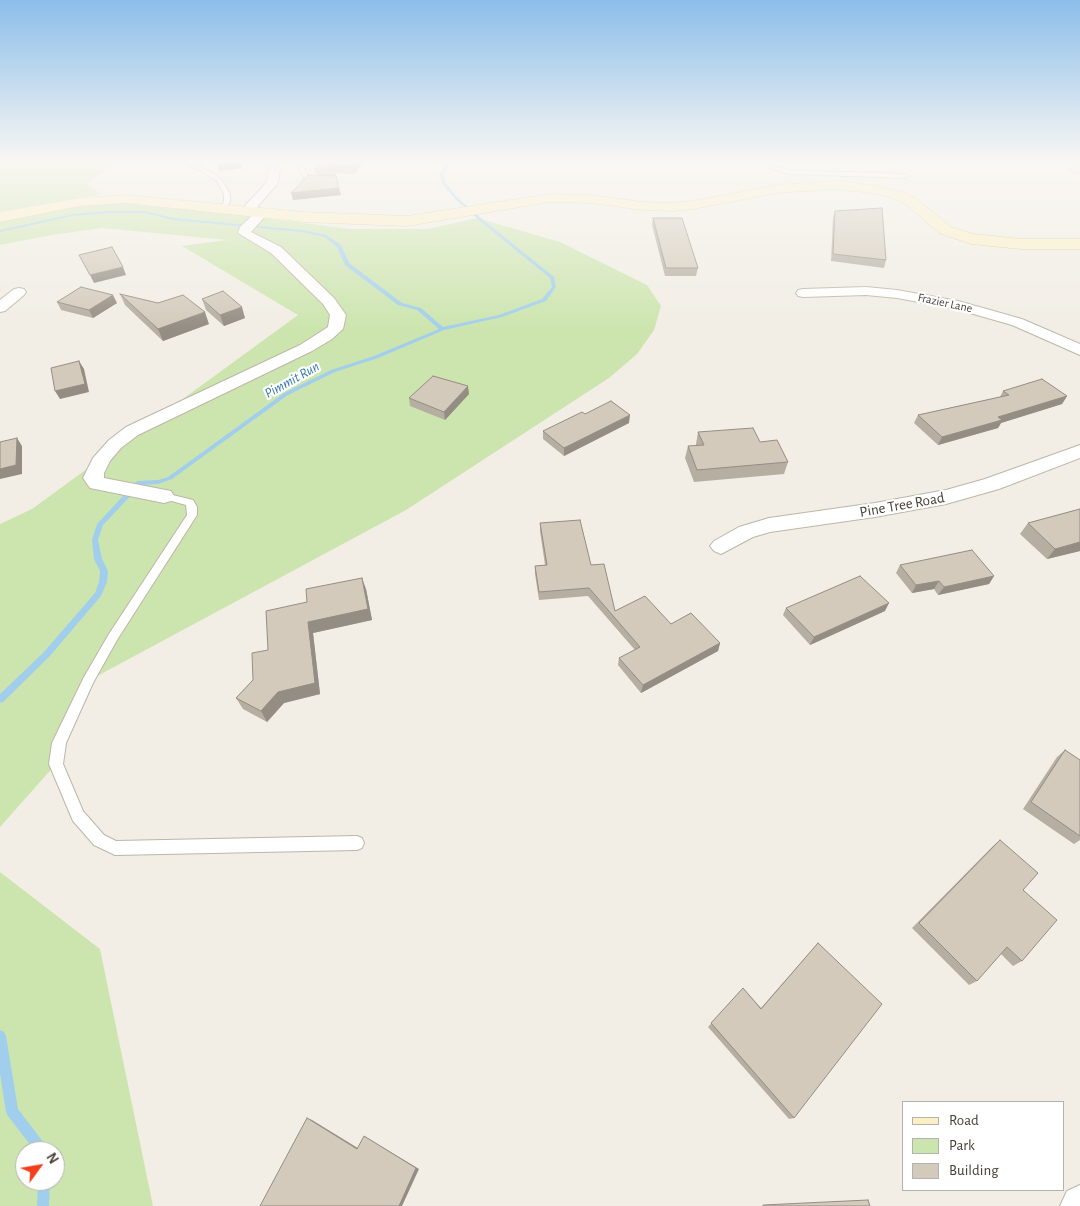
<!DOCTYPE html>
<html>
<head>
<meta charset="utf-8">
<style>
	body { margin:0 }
	#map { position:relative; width:1080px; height:1206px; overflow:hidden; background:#f2eee5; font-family:"Alegreya Sans",sans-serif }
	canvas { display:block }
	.legend { position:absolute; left:902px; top:1101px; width:162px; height:90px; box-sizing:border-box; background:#fff; border:1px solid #b4b2ae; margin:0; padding:6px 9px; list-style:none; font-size:15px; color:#443e35 }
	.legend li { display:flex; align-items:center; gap:10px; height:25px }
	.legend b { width:25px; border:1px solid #b4b2ae }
	.north { position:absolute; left:15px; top:1141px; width:50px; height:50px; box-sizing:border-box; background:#fff; border:1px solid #b4b2ae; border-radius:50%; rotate:58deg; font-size:14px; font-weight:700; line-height:20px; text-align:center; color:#443e35 }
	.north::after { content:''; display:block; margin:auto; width:18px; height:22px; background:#f23e1b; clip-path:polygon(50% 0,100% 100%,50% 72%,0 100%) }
</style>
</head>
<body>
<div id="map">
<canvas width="1080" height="1206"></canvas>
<ul class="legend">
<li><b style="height:6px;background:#fcefc4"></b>Road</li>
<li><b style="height:14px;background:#cce5ae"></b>Park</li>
<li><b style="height:14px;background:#d3cabb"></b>Building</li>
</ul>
<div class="north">N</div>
</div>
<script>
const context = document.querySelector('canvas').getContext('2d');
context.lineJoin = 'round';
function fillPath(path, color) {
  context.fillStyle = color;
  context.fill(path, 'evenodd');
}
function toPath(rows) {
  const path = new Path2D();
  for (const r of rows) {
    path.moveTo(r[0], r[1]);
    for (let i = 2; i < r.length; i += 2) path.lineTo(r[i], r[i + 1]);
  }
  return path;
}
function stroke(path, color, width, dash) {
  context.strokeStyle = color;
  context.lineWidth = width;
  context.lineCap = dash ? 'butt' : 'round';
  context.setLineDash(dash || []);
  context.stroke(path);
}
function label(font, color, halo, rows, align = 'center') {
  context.font = font + ' "Alegreya Sans",sans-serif';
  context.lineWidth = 4.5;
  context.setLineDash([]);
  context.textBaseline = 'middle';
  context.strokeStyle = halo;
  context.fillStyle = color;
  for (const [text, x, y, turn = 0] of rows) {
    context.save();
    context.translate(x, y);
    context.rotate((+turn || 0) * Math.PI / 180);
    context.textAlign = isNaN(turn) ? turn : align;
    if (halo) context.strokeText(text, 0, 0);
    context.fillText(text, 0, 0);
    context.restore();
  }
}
const green = toPath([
	[18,160,119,160,86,184,102,194,0,211,0,163],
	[80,203,145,203,350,229,428,229,477,218,560,242,647,285,661,306,654,330,637,354,609,378,406,510,88,681,56,764,0,827,0,524,32,509,298,315,182,246,227,240,102,228,52,235,0,245,0,220],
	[0,872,100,949,153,1206,0,1206],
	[25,1151,55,1151,55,1181,25,1181]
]);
const stream = toPath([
	[449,160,453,160,444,173,445,182,457,197,482,219,554,277,556,287,546,301,502,317,444,330,378,358,335,372,288,395,172,479,158,484,141,485,103,525,98,540,102,559,108,571,107,582,101,596,49,657,3,702,0,703,0,694,43,653,95,593,99,582,100,571,94,559,92,540,97,524,137,481,158,480,168,477,284,393,331,370,374,356,439,329,417,310,398,305,345,265,337,247,325,237,302,232,173,220,145,213,109,213,73,216,0,232,0,230,73,214,109,211,145,211,173,218,302,230,326,235,341,245,349,263,402,303,421,308,443,327,499,315,542,299,552,287,550,278,480,221,455,199,441,182,440,173,449,160],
	[0,1030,4,1032,6,1036,18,1109,47,1147,49,1151,35,1151,8,1116,6,1112,0,1073,0,1030],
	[38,1181,50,1181,49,1206,37,1206,38,1181]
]);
const service = toPath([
	[186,160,192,160,193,164,208,170,221,179,230,194,230,202,224,210,219,209,224,202,224,194,217,181,204,172,189,166,186,160],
	[295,160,301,160,309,177,322,179,322,181,305,180,295,160],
	[771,165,788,170,906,174,909,176,906,178,788,174,769,168,771,165],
	[164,493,193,500,197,507,197,515,117,640,93,683,66,743,63,764,83,811,104,835,116,841,357,836,362,838,364,843,362,848,357,850,115,855,94,845,73,821,49,764,52,743,84,677,109,634,187,515,186,505,161,498,159,496,161,494,164,493]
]);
const minor = toPath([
	[270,160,281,160,278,183,251,214,243,214,241,211,243,208,267,182,270,160],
	[1080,165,1080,172,1075,173,1069,170,1080,165],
	[262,209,268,213,251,232,281,247,334,298,346,315,343,329,332,339,312,351,138,435,121,448,110,461,104,473,104,478,171,491,174,496,171,501,164,503,90,488,83,478,93,458,109,440,126,427,300,345,328,327,330,315,323,304,271,253,238,233,240,227,258,210,262,209],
	[866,287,897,290,958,301,1022,319,1080,344,1080,355,1012,325,956,309,897,298,866,295,803,297,798,296,796,293,798,290,803,289,866,287],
	[19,288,24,289,26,292,24,295,5,311,0,312,0,300,14,289,19,288],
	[1080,445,1080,458,999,489,946,504,875,517,770,532,753,537,721,554,714,551,710,546,714,541,739,527,769,518,875,503,946,490,985,479,1080,445],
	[1080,1185,1080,1206,1060,1206,1067,1191,1080,1185]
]);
const secondary = toPath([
	[835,181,872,185,903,192,918,200,951,227,973,234,1021,239,1080,239,1080,249,1021,249,971,244,939,233,908,206,893,198,872,193,835,189,777,193,693,209,672,211,643,210,590,203,550,202,407,226,304,222,125,203,80,206,0,222,0,212,80,198,125,195,304,212,407,216,550,194,590,195,643,202,672,203,693,201,777,185,835,181]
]);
const wall = toPath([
	[365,160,354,174,335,173,341,195,293,200,316,175,314,169],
	[835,211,886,260,884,268,831,261,833,218],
	[653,218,698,268,696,276,665,276,652,225],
	[120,294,209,324,163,341,125,305],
	[202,299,245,318,224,326,206,310],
	[57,302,117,303,93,318,61,310],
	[1003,391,1067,396,1062,404,1001,423,998,428,938,445,914,423,918,415,1000,397],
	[469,394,445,420,410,406,409,398],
	[585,414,629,423,564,456,543,439,543,431],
	[698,432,760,442,788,462,784,474,694,482,685,458,688,446,696,446,696,444],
	[1076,510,1080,551,1047,559,1020,534,1028,523],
	[540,523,591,565,615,611,671,624,720,643,718,651,641,693,618,665,619,658,635,650,588,596,539,600,535,574,535,566,545,565,540,531],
	[900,565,994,576,989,584,938,595,934,589,912,593,896,573],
	[366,589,372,620,313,633,320,694,284,703,267,722,243,709,236,698,253,680,268,650],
	[786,608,885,611,810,645,783,615],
	[1065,750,1080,760,1080,840,1074,844,1023,809,1057,757],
	[1000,840,1023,890,1022,961,1013,966,1001,954,977,981,969,985,912,928,993,846],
	[818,943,794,1118,789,1119,708,1027,743,988,761,1008]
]);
const shadedWall = toPath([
	[240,160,242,168,219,171,217,164],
	[359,160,365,160,354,174,353,167],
	[339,188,341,195,293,200,291,193],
	[123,267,126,275,94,283,90,275],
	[113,295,117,303,93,318,89,310],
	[242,307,245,318,224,326,220,315],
	[205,312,209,324,163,341,158,329],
	[79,361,84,369,89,392,60,399,55,391],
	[468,386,469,394,445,420,444,412],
	[1067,396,1062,404,1001,423,998,428,938,445,942,437,998,417],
	[630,415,629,423,564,456,564,448],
	[17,438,22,446,22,474,0,479,0,469],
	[1080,542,1080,551,1047,559,1055,549],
	[994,576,989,584,938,595,944,587],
	[362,578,366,589,372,620,313,633,320,694,284,703,267,722,261,711,308,622],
	[939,581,934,589,912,593,916,585],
	[889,603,885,611,810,645,814,637],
	[720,643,718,651,641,693,643,685],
	[307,1118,312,1120,361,1150,357,1149],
	[364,1136,419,1169,402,1206,399,1206]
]);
const building = toPath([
	[216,160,240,160,240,162,217,164,216,160],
	[322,160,359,160,353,167,333,166,334,169,314,169,322,160],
	[308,175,336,176,339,188,291,193,308,175],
	[882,208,886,260,833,254,835,211,882,208],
	[653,218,682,218,698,268,666,268,653,218],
	[112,247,123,267,90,275,79,255,112,247],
	[81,287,113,295,89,310,57,302,81,287],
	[223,291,242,307,220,315,202,299,223,291],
	[120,294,158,303,183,295,205,312,158,329,120,294],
	[79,361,85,384,55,391,51,368,79,361],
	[433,376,468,386,444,412,409,398,433,376],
	[1042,379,1067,396,998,417,1002,420,942,437,918,415,1009,395,1003,391,1042,379],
	[611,401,630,415,564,448,543,431,582,412,585,414,611,401],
	[753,428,760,442,777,440,788,462,697,470,688,446,704,445,698,432,753,428],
	[17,438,16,465,0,469,0,442,17,438],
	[1080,509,1080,542,1055,549,1028,523,1080,509],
	[580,520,591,565,604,564,615,611,645,596,671,624,691,613,720,643,643,685,619,658,640,647,589,588,539,592,535,566,547,565,540,523,580,520],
	[972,550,994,576,944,587,939,581,916,585,900,565,972,550],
	[860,576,889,603,814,637,786,608,860,576],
	[362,578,368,609,308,622,315,683,278,692,261,711,236,698,253,680,252,653,268,650,266,611,307,602,306,589,362,578],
	[1065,750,1080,760,1080,836,1031,802,1065,750],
	[1000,840,1038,873,1023,890,1057,920,1022,961,1007,947,977,981,919,923,1000,840],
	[818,943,882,1004,794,1118,711,1023,743,988,761,1009,818,943],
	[307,1118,357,1149,364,1136,416,1168,399,1206,260,1206,307,1118],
	[868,1200,870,1206,763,1206,763,1205,868,1200]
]);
const farStreetnames = [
	["Frazier Lane",945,303,12]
];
const farWaternames = [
	["Pimmit Run",292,380,-29]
];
const streetNames = [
	["Pine Tree Road",902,505,-10]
];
fillPath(green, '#cce5ae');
fillPath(stream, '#a2ceed');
stroke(service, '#bdb6a8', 2);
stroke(minor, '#bdb6a8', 2);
stroke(secondary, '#d0c296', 1);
fillPath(service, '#fff');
fillPath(minor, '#fff');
fillPath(secondary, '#fcefc4');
fillPath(wall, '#b5aea1');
fillPath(shadedWall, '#948d83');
fillPath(building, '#d3cabb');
stroke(building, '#948d83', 1);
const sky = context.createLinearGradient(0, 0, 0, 329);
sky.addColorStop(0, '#8cbeea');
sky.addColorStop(0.49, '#f9f7f3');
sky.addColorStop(1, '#f9f7f300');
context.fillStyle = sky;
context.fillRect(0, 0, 1080, 329);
label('12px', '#443e35', '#fff', farStreetnames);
label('italic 14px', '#3277ab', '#fff', farWaternames);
label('15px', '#443e35', '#fff', streetNames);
</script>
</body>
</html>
